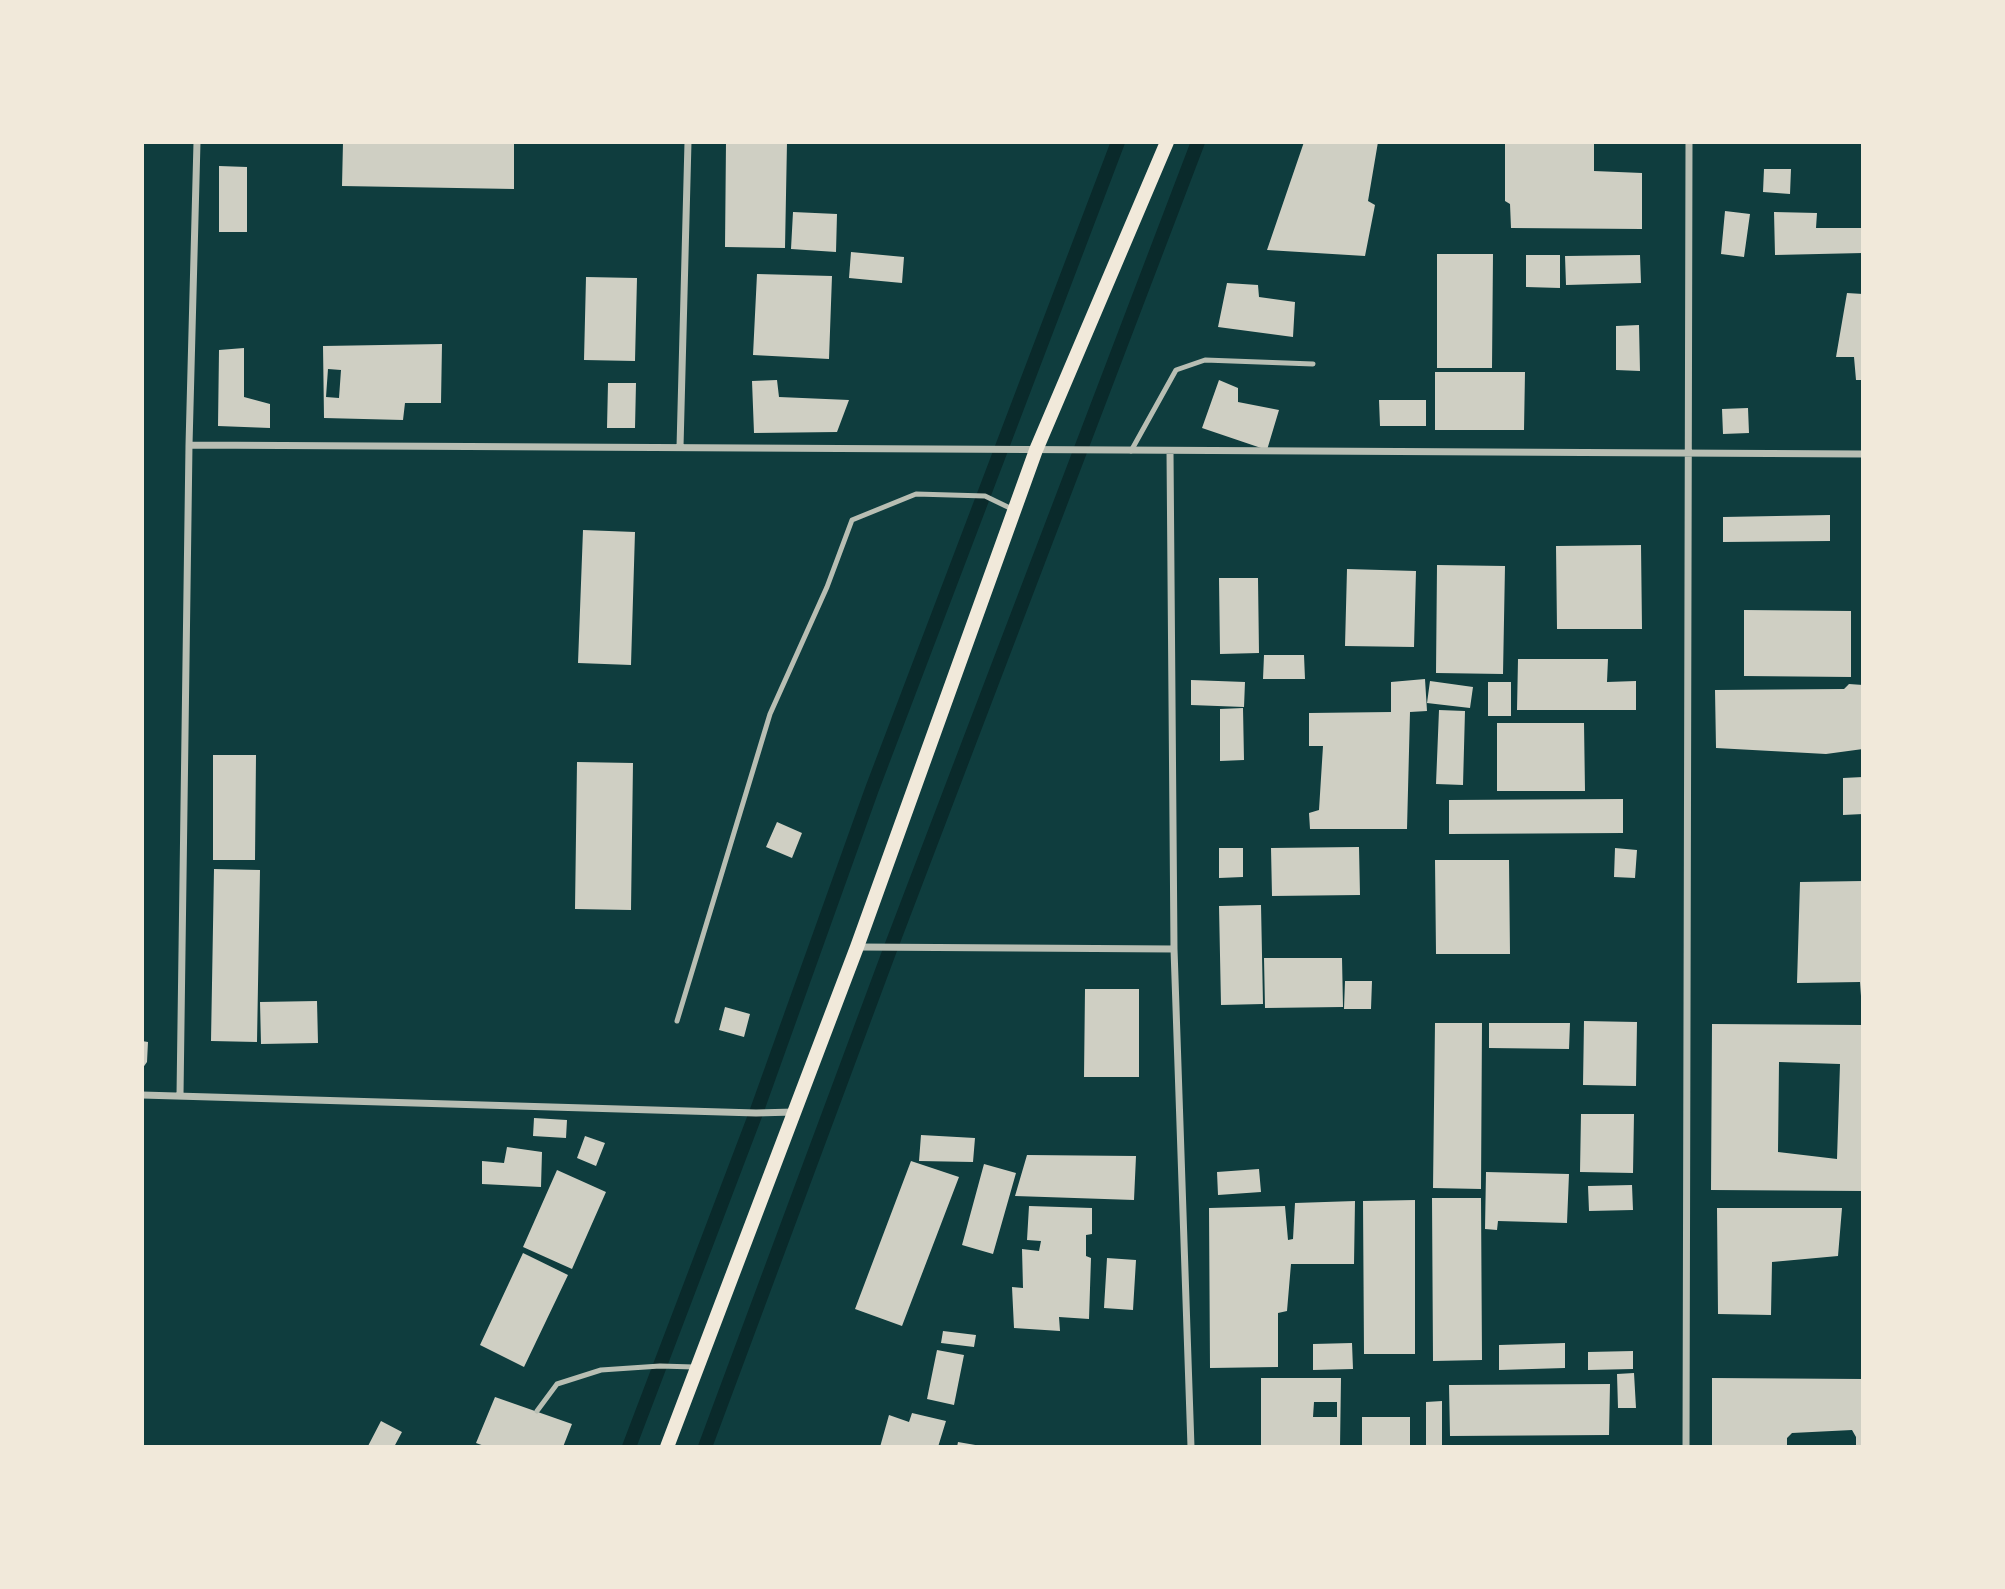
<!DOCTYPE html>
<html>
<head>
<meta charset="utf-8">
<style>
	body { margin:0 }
	#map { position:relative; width:2005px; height:1589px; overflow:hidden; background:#0f3d3e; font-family:Rubik,sans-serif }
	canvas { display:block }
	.frame { position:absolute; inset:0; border:144px solid #f1e9da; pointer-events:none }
</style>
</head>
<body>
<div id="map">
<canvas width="2005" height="1589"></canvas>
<div class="frame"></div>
</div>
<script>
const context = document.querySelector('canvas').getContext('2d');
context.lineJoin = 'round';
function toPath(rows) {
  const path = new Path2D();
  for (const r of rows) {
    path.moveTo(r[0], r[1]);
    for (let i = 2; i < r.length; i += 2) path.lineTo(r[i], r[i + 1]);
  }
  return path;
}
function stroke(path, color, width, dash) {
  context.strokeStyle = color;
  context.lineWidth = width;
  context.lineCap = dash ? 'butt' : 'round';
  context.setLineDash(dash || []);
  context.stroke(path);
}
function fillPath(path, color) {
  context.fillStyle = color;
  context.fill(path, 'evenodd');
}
const stream = toPath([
	[629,1447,756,1113,872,789,1118,142],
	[705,1447,891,947,1198,142]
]);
const building = toPath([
	[343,142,514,142,514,189,342,186],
	[726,142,787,142,785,248,725,247],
	[1304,142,1378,142,1368,201,1375,205,1365,256,1267,250],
	[1505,142,1594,142,1594,171,1642,173,1642,229,1511,228,1510,204,1505,201],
	[219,166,247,167,247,232,219,232],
	[1764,169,1791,169,1790,194,1763,192],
	[1725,211,1750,214,1744,257,1721,254],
	[793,212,837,214,836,252,791,249],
	[1774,212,1817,213,1816,228,1863,228,1863,253,1775,255],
	[851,252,904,257,902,283,849,278],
	[1437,254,1493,254,1492,368,1437,368],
	[1526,255,1560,255,1560,288,1526,287],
	[1640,255,1641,283,1566,285,1565,256],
	[757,274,832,276,829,359,753,355],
	[586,277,637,278,635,361,584,360],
	[1227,283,1258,285,1259,297,1295,302,1293,337,1218,327],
	[1847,293,1863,294,1863,380,1856,380,1854,357,1836,357],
	[1639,325,1640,371,1616,370,1616,326],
	[442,344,441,403,405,403,403,420,324,418,323,346],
	[328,369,341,370,339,398,326,397],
	[244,348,244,397,270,404,270,428,218,426,219,350],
	[1435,372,1525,372,1524,430,1435,430],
	[777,380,779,397,849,400,837,432,754,433,752,381],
	[1219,380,1238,388,1238,402,1279,410,1267,450,1202,428],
	[608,383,636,383,635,428,607,428],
	[1379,400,1426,400,1426,426,1380,426],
	[1748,408,1749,433,1723,434,1722,409],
	[1830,515,1830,541,1723,542,1723,517],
	[583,530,635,532,631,665,578,663],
	[1641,545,1642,629,1557,629,1556,546],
	[1437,565,1505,566,1503,674,1436,673],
	[1347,569,1416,571,1414,647,1345,646],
	[1219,578,1258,578,1259,653,1220,654],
	[1744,610,1851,611,1851,677,1744,676],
	[1264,655,1304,655,1305,679,1263,679],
	[1518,659,1608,659,1607,682,1636,681,1636,710,1517,710],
	[1425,679,1427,711,1410,712,1407,829,1310,829,1309,813,1319,810,1323,746,1309,746,1309,713,1391,712,1391,682],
	[1191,680,1245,682,1244,707,1191,705],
	[1430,681,1473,687,1470,708,1427,703],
	[1488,682,1511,682,1511,716,1488,716],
	[1849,684,1863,685,1863,749,1826,754,1716,748,1715,690,1844,689],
	[1243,708,1244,760,1220,761,1220,709],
	[1439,710,1465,711,1463,785,1436,784],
	[1497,723,1584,723,1585,791,1497,791],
	[213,755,256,755,255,860,213,860],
	[577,762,633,763,631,910,575,909],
	[1863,777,1863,814,1843,815,1843,778],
	[1623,799,1623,833,1449,834,1449,800],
	[777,822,802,833,792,858,766,847],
	[1359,847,1360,895,1272,896,1271,848],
	[1219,848,1243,848,1243,877,1219,878],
	[1615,848,1637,850,1635,878,1614,877],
	[1435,860,1509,860,1510,954,1436,954],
	[214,869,260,870,257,1042,211,1041],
	[1863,881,1863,996,1861,996,1860,982,1797,983,1800,882],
	[1261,905,1263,1004,1221,1005,1219,906],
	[1264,958,1342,958,1343,1007,1265,1008],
	[1345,981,1372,981,1371,1009,1344,1009],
	[1085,989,1139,989,1139,1077,1084,1077],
	[317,1001,318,1043,261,1044,260,1002],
	[725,1007,750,1014,744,1037,719,1030],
	[1584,1021,1637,1022,1636,1086,1583,1085],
	[1435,1023,1482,1023,1481,1189,1433,1188],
	[1489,1023,1570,1023,1569,1049,1489,1048],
	[1712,1024,1863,1025,1863,1191,1711,1190],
	[1779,1062,1840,1064,1837,1159,1778,1152],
	[142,1041,148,1042,147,1062,142,1069],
	[1581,1114,1634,1114,1633,1173,1580,1172],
	[534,1118,567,1120,566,1138,533,1136],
	[921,1135,975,1138,973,1162,919,1161],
	[585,1136,605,1143,596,1166,577,1158],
	[507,1147,542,1152,541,1187,482,1184,482,1161,504,1163],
	[1027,1155,1136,1156,1134,1200,1015,1196],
	[911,1161,959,1177,902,1326,855,1309],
	[984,1164,1016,1173,993,1254,962,1245],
	[1259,1169,1261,1192,1218,1195,1217,1172],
	[557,1170,606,1192,572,1269,523,1247],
	[1486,1172,1569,1174,1567,1223,1498,1221,1497,1230,1485,1229],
	[1632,1185,1633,1210,1589,1211,1588,1186],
	[1432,1198,1481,1198,1482,1360,1433,1361],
	[1415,1200,1415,1354,1364,1354,1363,1201],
	[1355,1201,1354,1264,1291,1264,1287,1311,1278,1313,1278,1367,1210,1368,1209,1208,1285,1206,1288,1240,1293,1239,1295,1203],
	[1029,1206,1092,1208,1092,1234,1086,1235,1086,1256,1091,1258,1089,1319,1059,1317,1060,1331,1014,1328,1012,1287,1023,1288,1022,1249,1039,1251,1041,1241,1027,1240],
	[1717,1208,1842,1208,1838,1256,1772,1262,1771,1315,1718,1314],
	[523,1253,568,1275,524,1367,480,1345],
	[1107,1258,1136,1260,1133,1310,1104,1308],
	[943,1331,976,1335,974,1347,941,1343],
	[1352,1343,1353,1369,1313,1370,1313,1344],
	[1565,1343,1565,1368,1499,1370,1499,1345],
	[937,1350,964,1355,954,1405,927,1399],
	[1633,1351,1633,1369,1588,1370,1588,1352],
	[1634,1373,1636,1408,1618,1408,1617,1374],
	[1261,1378,1341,1378,1340,1447,1261,1447],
	[1314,1402,1337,1402,1337,1417,1313,1417],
	[1712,1378,1863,1379,1863,1447,1856,1447,1856,1437,1852,1430,1792,1433,1787,1438,1787,1447,1712,1447],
	[1610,1384,1609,1435,1450,1436,1449,1385],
	[495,1397,572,1424,563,1447,487,1447,476,1443],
	[1442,1401,1442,1447,1426,1447,1426,1402],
	[912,1413,946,1421,938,1447,880,1447,889,1415,909,1422],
	[1362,1417,1410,1417,1410,1447,1362,1447],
	[381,1421,402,1432,394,1447,368,1446],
	[958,1442,981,1446,981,1447,957,1447]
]);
const service = toPath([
	[1131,451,1176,370,1205,360,1313,364],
	[677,1021,770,714,827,587,852,520,916,494,985,496,1014,510],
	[537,1411,557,1384,601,1370,660,1366,694,1367]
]);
const minor = toPath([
	[189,445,1863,454],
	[680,447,688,142],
	[1170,451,1174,949,1191,1447],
	[858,947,1174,949],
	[142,1095,756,1113,794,1112],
	[180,1095,189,445,197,142],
	[1686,1447,1689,142]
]);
const secondary = toPath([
	[667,1447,857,947,1036,450,1167,142]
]);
stroke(stream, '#0a2a2b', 14);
fillPath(building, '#cfcfc3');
stroke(service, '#b8beb3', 5);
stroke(minor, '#b8beb3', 7);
stroke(secondary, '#f1e9da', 14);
</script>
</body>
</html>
